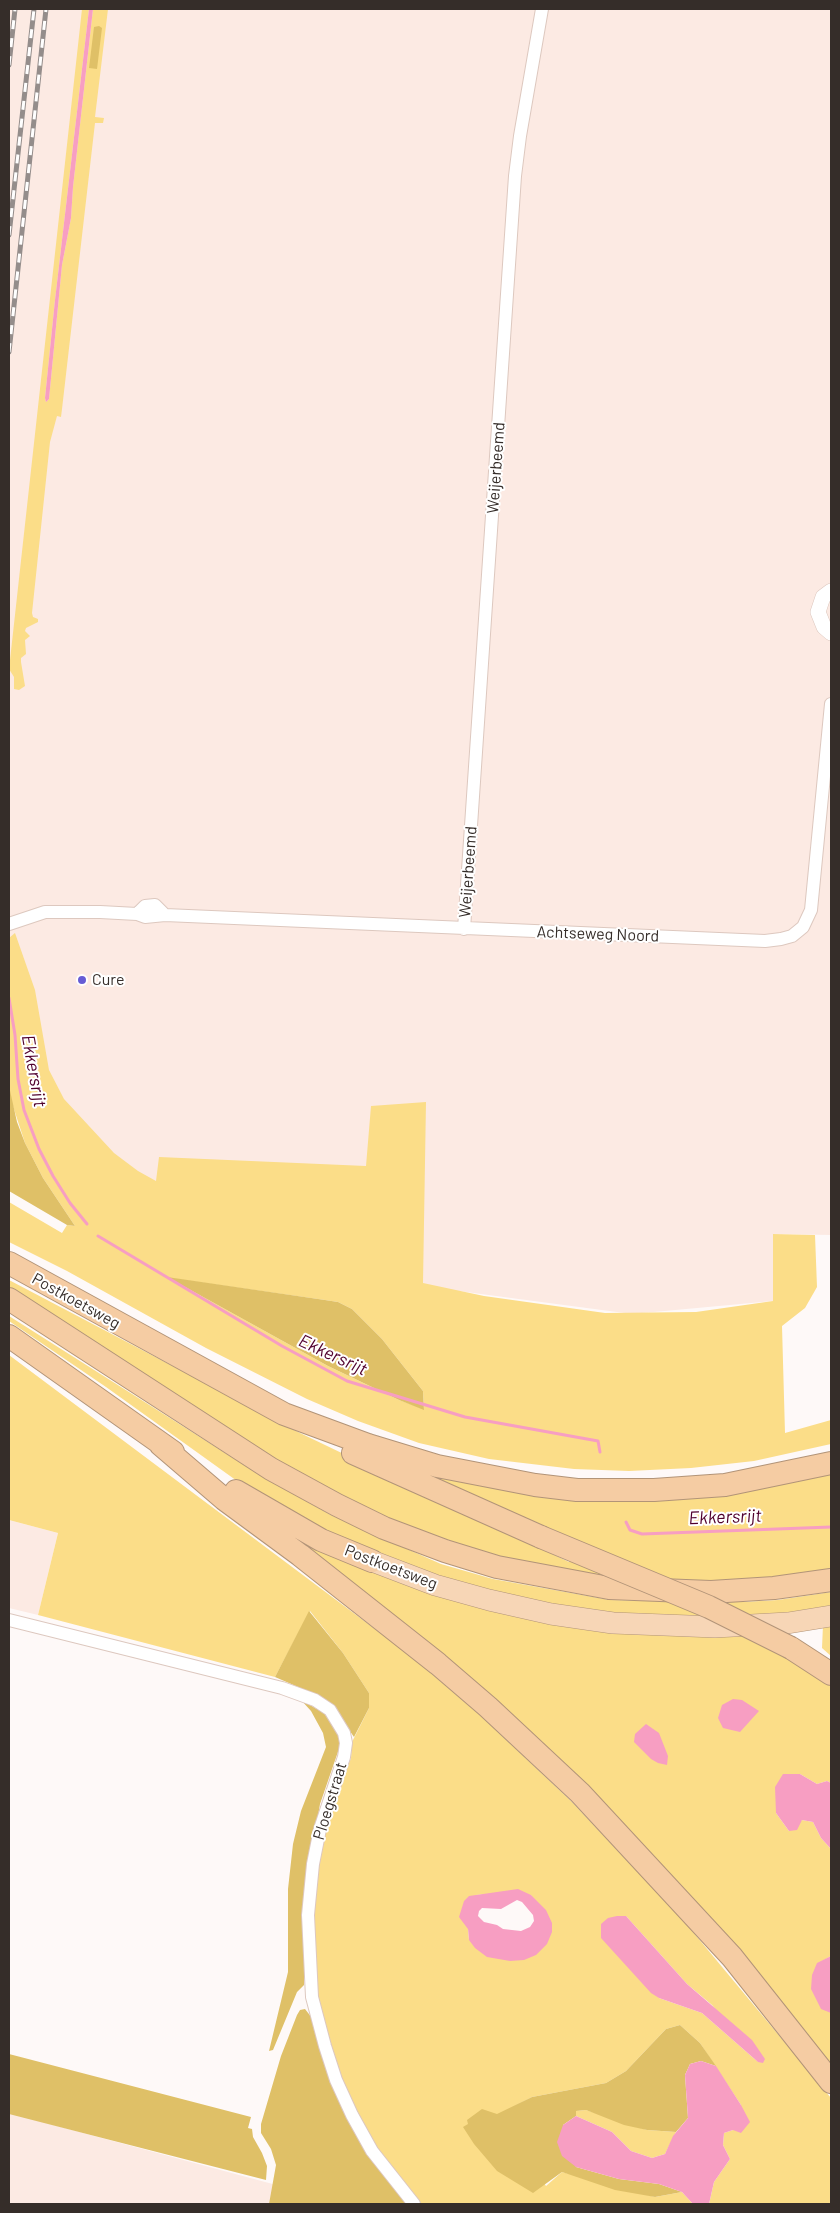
<!DOCTYPE html>
<html>
<head>
<meta charset="utf-8">
<style>
	body { margin:0 }
	#map { position:relative; width:840px; height:2213px; overflow:hidden; background:#fef9f8; font-family:Barlow,sans-serif }
	canvas { display:block }
	.frame { position:absolute; inset:0; border:10px solid #352d29; pointer-events:none }
</style>
</head>
<body>
<div id="map">
<canvas width="840" height="2213"></canvas>
<div class="frame"></div>
</div>
<script>
const context = document.querySelector('canvas').getContext('2d');
context.lineJoin = 'round';
function fillPath(path, color) {
  context.fillStyle = color;
  context.fill(path, 'evenodd');
}
function toPath(rows) {
  const path = new Path2D();
  for (const r of rows) {
    path.moveTo(r[0], r[1]);
    for (let i = 2; i < r.length; i += 2) path.lineTo(r[i], r[i + 1]);
  }
  return path;
}
function stroke(path, color, width, dash) {
  context.strokeStyle = color;
  context.lineWidth = width;
  context.lineCap = dash ? 'butt' : 'round';
  context.setLineDash(dash || []);
  context.stroke(path);
}
function label(font, color, halo, rows, align = 'center') {
  context.font = font + ' Barlow,sans-serif';
  context.lineWidth = 4;
  context.setLineDash([]);
  context.textBaseline = 'middle';
  context.strokeStyle = halo;
  context.fillStyle = color;
  for (const [text, x, y, turn = 0] of rows) {
    context.save();
    context.translate(x, y);
    context.rotate((+turn || 0) * Math.PI / 180);
    context.textAlign = isNaN(turn) ? turn : align;
    if (halo) context.strokeText(text, 0, 0);
    context.fillText(text, 0, 0);
    context.restore();
  }
}
const built = toPath([
	[9,9,831,9,831,1235,773,1234,773,1301,632,1314,413,1285,181,1200,98,1147,40,1073,9,934],
	[9,1520,58,1533,38,1615,9,1608],
	[9,2113,280,2186,276,2204,9,2204]
]);
const green = toPath([
	[82,9,89,9,55,300,45,398,46,402,49,399,62,265,71,218,73,187,93,9,108,9,95,117,104,118,103,123,95,123,62,409,61,417,57,416,50,442,32,613,33,617,38,619,38,622,26,628,25,631,30,636,25,640,26,654,21,658,21,662,25,686,19,690,14,689,14,677,9,669],
	[15,933,35,990,49,1070,64,1099,114,1153,138,1171,156,1181,159,1157,366,1166,371,1106,426,1102,423,1283,484,1296,605,1313,696,1312,773,1301,773,1234,815,1235,817,1287,805,1308,782,1326,785,1433,831,1420,831,1444,754,1461,691,1468,629,1471,574,1469,489,1459,419,1443,358,1421,307,1399,206,1348,67,1271,9,1242,9,1202,62,1233,67,1225,75,1226,43,1178,25,1143,11,1100,9,1086,9,938],
	[169,1278,325,1300,338,1302,352,1309,382,1339,423,1391,424,1409,399,1400,328,1366],
	[9,1280,300,1433,569,1562,577,1540,428,1476,570,1495,831,1472,831,1570,773,1579,704,1584,637,1581,499,1559,388,1521,276,1462,9,1288],
	[9,1316,263,1477,331,1515,441,1564,493,1579,610,1600,743,1602,778,1600,831,1592,831,1609,785,1617,610,1617,489,1594,374,1556,251,1491,106,1387,9,1321],
	[9,1355,411,1656,481,1716,571,1801,683,1920,831,2098,831,2204,709,2204,714,2182,730,2159,723,2145,724,2133,733,2130,741,2105,700,2043,680,2025,666,2029,626,2071,606,2083,532,2097,497,2115,546,2186,562,2172,655,2197,682,2192,693,2204,419,2204,376,2149,340,2078,329,2045,314,1980,311,1914,324,1829,351,1758,352,1742,369,1708,369,1693,343,1653,310,1611,275,1677,38,1615,58,1533,9,1520],
	[490,1894,531,1895,547,1944,469,1940,468,1929,476,1895],
	[626,1916,687,1984,712,2005,758,2062,702,2013,659,1998],
	[306,1543,431,1591,750,1633,831,1685,831,1783,827,1781,817,1784,800,1774,776,1813,789,1831,802,1820,813,1822,821,1838,831,1849,831,1956,817,1964,831,2013,831,2064,791,2014,698,1905,305,1548],
	[831,1623,831,1656,822,1648,823,1625],
	[586,2110,647,2130,676,2132,665,2154,652,2158,631,2151,612,2132,576,2116,576,2111]
]);
const forest = toPath([
	[99,26,102,28,97,69,89,68,94,27],
	[9,1086,17,1122,25,1143,43,1178,75,1226,67,1225,9,1191],
	[167,1277,325,1300,338,1302,352,1309,382,1339,423,1391,424,1410,399,1400,328,1366],
	[309,1611,343,1653,369,1693,369,1708,354,1737,334,1708,319,1696,275,1677],
	[301,1700,324,1713,340,1736,341,1743,320,1804,316,1828,305,1913,304,1985,297,1992,273,2050,269,2051,288,1972,288,1889,293,1844,301,1811,326,1747,323,1733,311,1711],
	[305,2009,312,2018,320,2046,407,2204,269,2204,276,2165,271,2149,261,2133,261,2124,281,2056,297,2015,300,2010],
	[680,2025,700,2043,716,2066,701,2061,690,2064,685,2075,688,2118,676,2132,647,2130,624,2125,586,2110,576,2111,576,2116,563,2125,576,2167,619,2179,659,2184,682,2192,655,2197,615,2190,562,2172,533,2193,497,2171,474,2144,463,2127,468,2124,467,2120,482,2109,497,2114,532,2097,606,2083,626,2071,666,2029],
	[9,2054,251,2117,248,2128,252,2129,253,2137,262,2153,267,2166,266,2180,9,2114]
]);
const water = toPath([
	[89,9,93,9,73,187,71,218,62,265,49,399,46,402,45,398,55,300],
	[733,1699,742,1700,759,1711,740,1732,723,1728,718,1718,722,1705],
	[646,1724,659,1733,668,1756,667,1765,658,1763,651,1759,634,1742,635,1734],
	[783,1774,800,1774,817,1784,827,1781,831,1783,831,1849,821,1838,813,1822,802,1820,797,1830,789,1831,776,1813,775,1787],
	[518,1889,531,1895,546,1910,552,1923,552,1932,547,1944,536,1955,524,1960,510,1961,487,1957,475,1948,469,1940,468,1929,459,1917,464,1901,469,1896],
	[517,1900,522,1902,533,1915,534,1921,530,1927,521,1931,503,1929,497,1925,484,1922,478,1916,479,1911,482,1908,501,1909],
	[617,1916,626,1916,687,1984,752,2040,765,2059,763,2063,758,2062,702,2013,659,1998,651,1993,601,1938,601,1924,608,1918],
	[831,1956,831,2013,821,2009,811,1989,812,1975,817,1963],
	[701,2061,716,2066,741,2105,750,2122,741,2133,733,2130,724,2133,723,2145,730,2159,714,2182,709,2204,693,2204,682,2192,659,2184,619,2179,576,2167,562,2156,557,2142,563,2125,576,2116,612,2132,631,2151,652,2158,665,2154,673,2136,688,2118,685,2075,690,2064]
]);
const stream = toPath([
	[9,998,15,1035,18,1079,24,1110,39,1149,53,1176,70,1203,87,1224],
	[98,1236,282,1346,347,1381,465,1417,598,1441,600,1452],
	[626,1522,630,1530,642,1534,831,1527]
]);
const minor = toPath([
	[137,914,145,906,155,905,165,915],
	[9,924,45,912,100,912,137,914,145,917,165,915,765,941,781,939,792,936,803,927,811,910,831,704],
	[464,929,515,176,520,136,542,9],
	[9,1620,282,1688,315,1700,330,1710,344,1733,346,1743,344,1757,320,1829,313,1864,308,1915,312,1997,325,2046,336,2080,352,2115,372,2151,414,2204]
]);
const tertiary = toPath([
	[831,591,823,597,818,612,824,627,831,633]
]);
const trunk = toPath([
	[372,1561,435,1585,489,1600,551,1614,613,1623,715,1627,788,1623,831,1616]
]);
const motorway = toPath([
	[9,1263,284,1414,368,1445,437,1466,535,1485,577,1490,654,1490,725,1485,831,1463],
	[9,1299,271,1469,337,1505,384,1528,445,1551,497,1567,609,1588,711,1592,774,1588,831,1580],
	[9,1336,173,1452],
	[161,1445,224,1499,300,1555,438,1664,488,1707,580,1793,732,1957,831,2082],
	[353,1453,541,1537],
	[236,1491,321,1540,372,1561],
	[791,1648,831,1674]
]);
const rail = toPath([
	[9,65,15,9],
	[9,235,34,9],
	[9,352,46,9]
]);
const motorwayBridge = toPath([
	[541,1537,709,1607,791,1648]
]);
const markers = [
	[82,980,5,"#665cd5"]
];
const streetNames = [
	["Weijerbeemd",496,468,-86],
	["Weijerbeemd",468,872,-86],
	["Achtseweg Noord",598,934,2],
	["Postkoetsweg",76,1301,29],
	["Postkoetsweg",391,1567,21],
	["Ploegstraat",330,1801,-73]
];
const poiNames = [
	["Cure",92,980]
];
const waterNames = [
	["Ekkersrijt",34,1071,80],
	["Ekkersrijt",333,1355,25],
	["Ekkersrijt",725,1517,-2]
];
fillPath(built, '#fceae3');
fillPath(green, '#fbdd88');
fillPath(forest, '#dfc067');
fillPath(water, '#f79ec2');
stroke(stream, '#f79ec2', 3);
stroke(minor, '#ddc8bf', 14);
stroke(tertiary, '#ddc8bf', 16);
stroke(trunk, '#b29478', 22);
stroke(motorway, '#b29478', 24);
stroke(minor, '#fff', 12);
stroke(tertiary, '#fff', 15);
stroke(trunk, '#f7d6b6', 21);
stroke(motorway, '#f5cca3', 22);
stroke(rail, '#948d8b', 5);
stroke(rail, '#fff', 3, [9]);
stroke(motorwayBridge, '#b29478', 24, []);
stroke(motorwayBridge, '#f5cca3', 22);
for (const [x, y, r, color] of markers) {
  const dot = new Path2D();
  dot.arc(x, y, r, 0, 2 * Math.PI);
  context.fillStyle = color;
  context.fill(dot);
  stroke(dot, '#fff', 2);
}
label('16px', '#352d29', '#fff', streetNames);
label('16px', '#352d29', '#fff', poiNames, 'left');
label('italic 18px', '#50012d', '#fff', waterNames);
</script>
</body>
</html>
